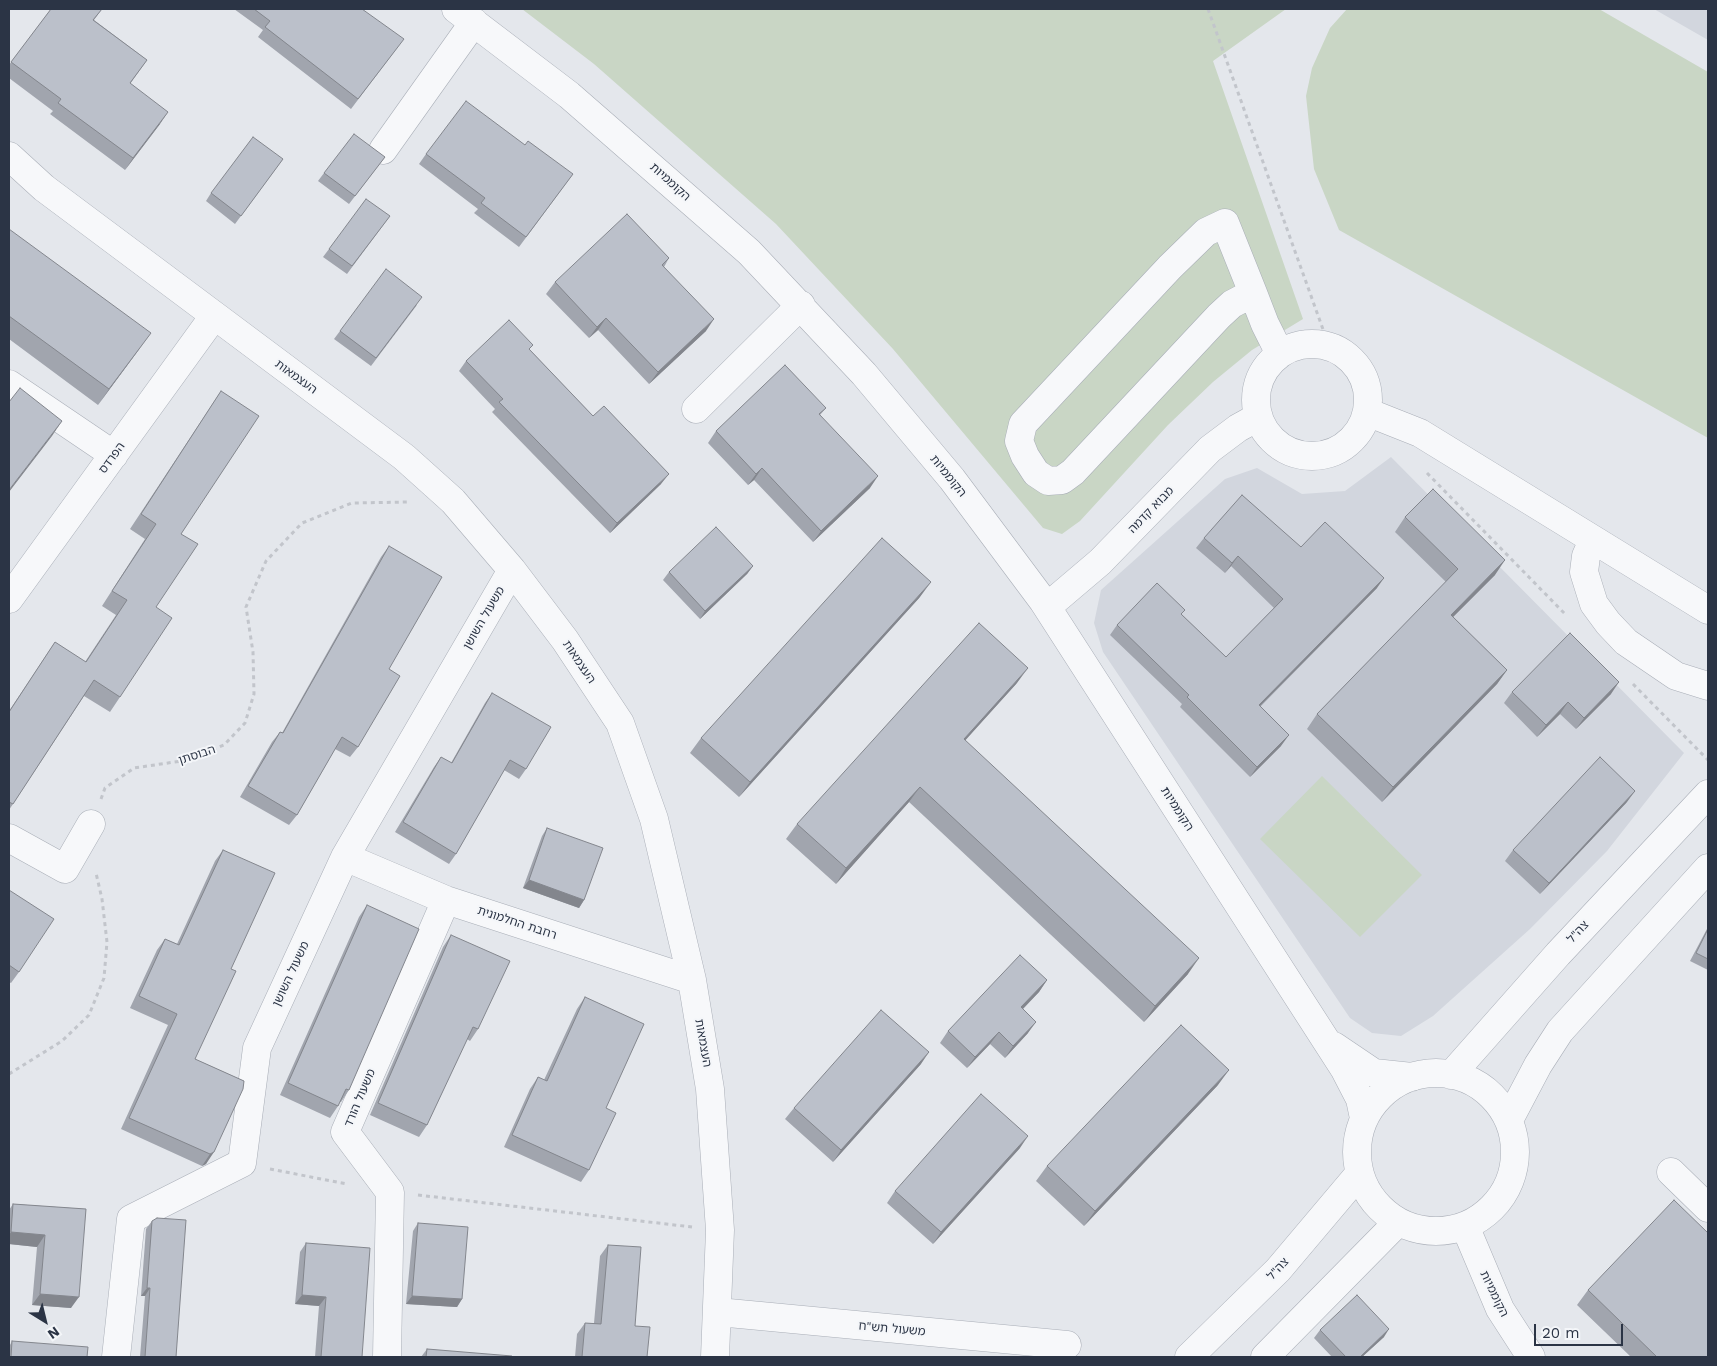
<!DOCTYPE html>
<html>
<head>
<meta charset="utf-8">
<style>
	body { margin:0 }
	#map { position:relative; width:1717px; height:1366px; overflow:hidden; background:#e4e7ec; font-family:"Work Sans",sans-serif }
	canvas { display:block }
	.frame { position:absolute; inset:0; border:10px solid #2b3445; pointer-events:none }
	.north { position:absolute; left:20px; top:1296px; width:50px; height:50px; -webkit-text-stroke:4px #f4f6f9; paint-order:stroke; rotate:144deg; font-size:14px; font-weight:700; line-height:20px; text-align:center; color:#2b3445 }
	.north::after { content:''; display:block; margin:auto; width:18px; height:22px; background:#2b3445; clip-path:polygon(50% 0,100% 100%,50% 72%,0 100%) }
	.scale { position:absolute; left:1534px; top:1324px; width:89px; height:22px; box-sizing:border-box; border:2px solid #2b3445; border-top:0; padding-left:6px; font-size:15px; line-height:18px; white-space:nowrap; color:#2b3445; -webkit-text-stroke:4px #f4f6f9; paint-order:stroke }
</style>
</head>
<body>
<div id="map">
<canvas width="1717" height="1366"></canvas>
<div class="frame"></div>
<div class="north">N</div>
<div class="scale">20 m</div>
</div>
<script>
const context = document.querySelector('canvas').getContext('2d');
context.lineJoin = 'round';
function fillPath(path, color) {
  context.fillStyle = color;
  context.fill(path, 'evenodd');
}
function toPath(rows) {
  const path = new Path2D();
  for (const r of rows) {
    if (r.length === 3) {
      path.moveTo(r[0] + r[2], r[1]);
      path.arc(r[0], r[1], r[2], 0, 2 * Math.PI);
      continue;
    }
    path.moveTo(r[0], r[1]);
    for (let i = 2; i < r.length; i += 2) path.lineTo(r[i], r[i + 1]);
  }
  return path;
}
function stroke(path, color, width, dash) {
  context.strokeStyle = color;
  context.lineWidth = width;
  context.lineCap = dash ? 'butt' : 'round';
  context.setLineDash(dash || []);
  context.stroke(path);
}
function label(font, color, halo, rows, align = 'center') {
  context.font = font + ' "Work Sans","Noto Sans Hebrew",sans-serif';
  context.lineWidth = 4;
  context.setLineDash([]);
  context.textBaseline = 'middle';
  context.strokeStyle = halo;
  context.fillStyle = color;
  for (const [text, x, y, turn = 0] of rows) {
    context.save();
    context.translate(x, y);
    context.rotate((+turn || 0) * Math.PI / 180);
    context.textAlign = isNaN(turn) ? turn : align;
    if (halo) context.strokeText(text, 0, 0);
    context.fillText(text, 0, 0);
    context.restore();
  }
}
const built = toPath([
	[1654,9,1708,9,1708,40],
	[1391,457,1684,753,1607,851,1530,929,1433,1016,1401,1036,1372,1033,1350,1018,1103,652,1094,623,1101,590,1225,479,1257,468,1302,494,1345,491]
]);
const green = toPath([
	[522,9,1286,9,1213,61,1303,319,1252,350,1213,382,1168,425,1080,521,1062,534,1043,528,893,349,776,224,594,64],
	[1347,9,1599,9,1708,72,1708,438,1339,230,1314,169,1306,96,1312,68,1330,28],
	[1322,776,1422,875,1360,937,1260,839]
]);
const path = toPath([
	[1208,9,1329,346],
	[1427,473,1566,615],
	[1633,684,1708,760],
	[101,799,105,788,134,768,188,760,224,745,245,723,254,694,253,652,246,607,266,561,302,523,352,503,410,502],
	[9,1074,62,1041,89,1015,104,978,107,942,102,899,96,873],
	[270,1169,347,1184],
	[418,1195,692,1227]
]);
const minor = toPath([
	[456,9,569,95,749,252,864,374,952,479,1043,601,1345,1070,1360,1099,1364,1118],
	[383,150,474,22],
	[9,156,44,188,404,457,453,501,512,570,565,640,620,723,654,819,692,980,710,1089,720,1230,715,1357],
	[1253,293,1232,304,1219,316,1073,472,1062,480,1048,481,1036,473,1025,456,1019,441,1023,424,1170,267,1206,232,1225,223,1253,293,1265,324,1280,354],
	[1312,400,56],
	[9,384,114,455],
	[696,409,801,305],
	[1367,412,1420,433,1708,610],
	[1593,540,1586,556,1584,572,1594,604,1608,623,1626,642,1676,676,1708,686],
	[9,599,214,316],
	[1047,607,1100,562,1210,449,1238,428,1258,417],
	[9,838,65,869,91,824],
	[345,857,446,900,692,980],
	[1334,1046,1374,1073,1412,1077],
	[1436,1152,79],
	[1451,1075,1558,954,1708,794],
	[1509,1120,1538,1065,1560,1031,1708,868],
	[1671,1172,1708,1208],
	[1465,1226,1500,1309,1531,1357],
	[718,1312,1067,1345],
	[116,1357,131,1219,242,1163,257,1048,345,857,512,570],
	[387,1357,390,1192,345,1132,446,900],
	[1189,1357,1278,1270,1359,1174],
	[1265,1357,1398,1222]
]);
const wall = toPath([
	[51,9,102,9,94,20,147,60,130,84,160,124,125,170,50,114,53,111,9,78,9,65],
	[234,9,362,9,397,48,351,109,258,37,263,30],
	[525,145,573,174,519,247,474,213,478,209,419,164,426,154],
	[385,157,349,204,318,181,324,173],
	[283,159,235,224,206,201,211,193],
	[390,216,347,274,323,257,329,249],
	[9,229,140,348,98,405,9,339],
	[669,258,664,267,706,331,649,384,598,330,589,338,546,294,555,282],
	[417,305,371,366,334,339,340,331],
	[530,350,593,416,661,484,610,533,492,412,495,409,459,371,466,361],
	[221,391,181,534,156,607,120,697,110,712,84,696,9,810,9,711,55,642,85,662,116,615,102,606,145,539,130,529],
	[826,408,820,415,870,488,813,542,754,480,748,485,708,443,716,431],
	[1405,517,1495,575,1453,617,1507,670,1497,684,1382,802,1307,729,1317,714,1446,582,1395,532],
	[1204,538,1301,547,1377,588,1260,707,1281,746,1250,777,1180,707,1182,704,1110,635,1117,625,1181,614,1226,657,1274,608,1231,566,1225,573,1196,548],
	[389,546,389,669,358,747,350,757,335,749,297,815,289,825,240,797,272,742,280,732,282,733,381,557],
	[753,566,747,574,700,619,663,580,669,572],
	[920,597,739,797,690,753,701,738],
	[1017,683,965,740,1188,974,1144,1022,909,802,836,884,786,839,797,824],
	[1512,692,1611,694,1576,729,1560,714,1537,737,1504,703],
	[492,693,526,769,519,779,504,770,456,854,449,864,395,832,434,767,441,757,451,763,485,703],
	[1627,802,1540,894,1505,861,1513,850],
	[547,828,584,900,579,908,523,888,542,836],
	[223,850,231,969,195,1059,244,1081,206,1164,202,1166,121,1129,168,1025,130,1008,157,950,165,939,177,944,215,861],
	[9,890,19,972,11,983,9,982],
	[367,905,349,1090,341,1102,340,1102,338,1106,330,1118,280,1095,359,917],
	[1708,927,1708,970,1690,961],
	[451,935,478,1029,470,1041,467,1039,427,1125,419,1137,370,1115,443,947],
	[1047,980,1039,992,1023,1009,1028,1033,1005,1058,990,1044,967,1068,940,1043,948,1031],
	[585,997,606,1108,589,1170,581,1182,504,1147,530,1089,538,1077,544,1080,577,1009],
	[921,1064,833,1162,785,1119,794,1108],
	[1218,1085,1084,1226,1036,1181,1047,1166],
	[1020,1148,933,1244,887,1203,895,1191],
	[13,1204,86,1209,71,1308,32,1305,37,1247,9,1244,9,1210],
	[152,1221,176,1357,140,1357,145,1296,141,1296,146,1229],
	[418,1223,462,1299,457,1307,406,1304,413,1231],
	[306,1243,362,1357,315,1357,319,1306,295,1304,300,1252],
	[608,1245,635,1326,647,1357,575,1357,577,1334,585,1323,594,1323,600,1256],
	[1588,1290,1708,1357,1631,1357,1577,1305],
	[1320,1330,1384,1337,1362,1357,1332,1357,1314,1338],
	[12,1341,87,1357,9,1357,9,1347],
	[427,1349,512,1357,421,1357]
]);
const shadedWall = toPath([
	[168,112,160,124,125,170,133,158],
	[606,318,598,330,589,338,597,327],
	[714,319,706,331,649,384,658,372],
	[151,333,140,348,98,405,109,389],
	[62,421,52,436,9,492,9,490],
	[762,468,754,480,748,485,756,474],
	[669,474,661,484,610,533,617,523],
	[878,476,870,488,813,542,821,531],
	[1238,556,1231,566,1225,573,1232,563],
	[1505,560,1495,575,1440,630,1451,615],
	[753,566,747,574,700,619,705,611],
	[1384,578,1377,588,1251,715,1259,705],
	[931,582,920,597,739,797,750,782],
	[1028,668,1017,683,953,754,964,739],
	[1507,670,1497,684,1382,802,1393,787],
	[1619,682,1611,694,1576,729,1584,718],
	[1568,702,1560,714,1537,737,1546,725],
	[1289,735,1281,746,1250,777,1257,767],
	[920,787,909,802,836,884,846,868],
	[1635,791,1627,802,1540,894,1549,883],
	[529,880,584,900,579,908,523,888],
	[1199,958,1188,974,1144,1022,1155,1006],
	[1047,980,1039,992,1013,1019,1021,1007],
	[1036,1022,1028,1033,1005,1058,1013,1046],
	[999,1032,990,1044,967,1068,975,1057],
	[929,1052,921,1064,833,1162,841,1150],
	[1229,1070,1218,1085,1084,1226,1095,1211],
	[1028,1136,1020,1148,933,1244,941,1232],
	[214,1152,206,1164,202,1166,210,1154],
	[11,1232,45,1235,37,1247,9,1244,9,1235],
	[147,1288,150,1288,145,1296,141,1296],
	[40,1294,79,1297,71,1308,32,1305],
	[302,1295,326,1297,319,1306,295,1304],
	[412,1296,462,1299,457,1307,406,1304],
	[1389,1329,1384,1337,1362,1357,1360,1357]
]);
const building = toPath([
	[51,9,102,9,93,20,147,60,130,83,168,112,133,158,58,103,61,99,11,62,51,9],
	[254,9,362,9,404,39,358,99,265,27,270,21,254,9],
	[466,101,525,145,528,141,573,174,526,237,481,203,485,198,426,154,466,101],
	[354,134,385,157,355,196,324,173,354,134],
	[253,137,283,159,241,216,211,193,253,137],
	[366,199,390,216,352,266,329,249,366,199],
	[627,214,669,258,662,265,714,319,658,372,606,318,597,327,555,282,627,214],
	[9,229,151,333,109,389,9,316,9,229],
	[386,269,422,297,376,358,340,331,386,269],
	[509,320,533,345,529,349,593,416,604,406,669,474,617,523,499,402,503,399,466,361,509,320],
	[785,365,826,408,819,414,878,476,821,531,762,468,756,474,716,431,785,365],
	[20,388,62,421,9,490,9,402,20,388],
	[221,391,259,416,181,534,198,544,156,607,172,618,120,697,94,680,13,804,9,802,9,712,55,642,86,662,127,600,112,591,156,524,141,514,221,391],
	[1433,489,1505,560,1451,615,1507,670,1393,787,1317,714,1458,569,1405,517,1433,489],
	[1242,495,1301,547,1325,522,1384,578,1259,705,1289,735,1257,767,1187,697,1189,695,1117,625,1157,583,1185,610,1181,614,1226,657,1283,599,1238,556,1232,563,1204,538,1242,495],
	[716,527,753,566,705,611,669,572,716,527],
	[882,538,931,582,750,782,701,738,882,538],
	[389,546,442,577,389,669,400,676,358,747,342,737,297,815,248,786,280,732,283,733,389,546],
	[979,623,1028,668,964,739,1199,958,1155,1006,920,787,846,868,797,824,979,623],
	[1570,633,1619,682,1584,718,1568,702,1546,725,1512,692,1570,633],
	[492,693,551,727,526,769,510,760,456,854,403,822,441,757,452,763,492,693],
	[1600,757,1635,791,1549,883,1513,850,1600,757],
	[547,828,603,848,584,900,529,880,547,828],
	[223,850,275,873,231,969,236,971,195,1059,244,1081,243,1089,214,1152,210,1154,129,1118,177,1014,139,996,165,939,179,945,223,850],
	[9,890,54,919,19,972,9,965,9,890],
	[367,905,419,929,349,1090,346,1089,338,1106,288,1083,367,905],
	[1708,929,1708,959,1696,953,1708,929],
	[451,935,510,961,478,1029,473,1027,427,1125,378,1103,451,935],
	[1020,955,1047,980,1021,1007,1036,1022,1013,1046,999,1032,975,1057,948,1031,1020,955],
	[585,997,644,1024,606,1108,616,1113,589,1170,512,1135,538,1077,547,1081,585,997],
	[881,1010,929,1052,841,1150,794,1108,881,1010],
	[1181,1025,1229,1070,1095,1211,1047,1166,1181,1025],
	[981,1094,1028,1136,941,1232,895,1191,981,1094],
	[1674,1200,1708,1233,1708,1357,1657,1357,1588,1290,1674,1200],
	[13,1204,86,1209,79,1297,40,1294,45,1235,11,1232,13,1204],
	[157,1218,186,1220,176,1357,145,1357,150,1288,147,1288,152,1221,157,1218],
	[418,1223,468,1227,462,1299,412,1296,418,1223],
	[306,1243,370,1248,362,1357,321,1357,326,1297,302,1295,306,1243],
	[608,1245,641,1247,635,1326,650,1327,647,1357,582,1357,585,1323,601,1324,608,1245],
	[1357,1295,1389,1329,1360,1357,1346,1357,1320,1330,1357,1295],
	[12,1341,88,1347,87,1357,11,1357,12,1341],
	[427,1349,512,1356,512,1357,426,1357,427,1349]
]);
const streetNames = [
	["הקוממיות",670,182,42],
	["העצמאות",296,377,36],
	["הפרדס",112,458,-54],
	["הקוממיות",948,476,51],
	["מבוא קדמה",1151,510,-46],
	["משעול השושן",484,618,-60],
	["העצמאות",579,662,56],
	["הבוסתן",197,755,-18],
	["הקוממיות",1177,809,57],
	["רחבת החלמונית",517,923,18],
	["צה\"ל",1578,932,-47],
	["משעול השושן",291,974,-65],
	["העצמאות",703,1043,80],
	["משעול הורד",360,1098,-67],
	["צה\"ל",1278,1269,-47],
	["הקוממיות",1494,1294,64],
	["משעול תש\"ח",892,1329,5]
];
fillPath(built, '#d2d6de');
fillPath(green, '#c9d6c5');
stroke(minor, '#a9aeb7', 29);
stroke(path, '#c2c5cb', 3, [4, 4]);
stroke(minor, '#f7f8fa', 28);
fillPath(wall, '#a1a5ae');
fillPath(shadedWall, '#83868d');
fillPath(building, '#bbc0ca');
stroke(building, '#83868d', 1);
label('12px', '#2b3445', '#f4f6f9', streetNames);
</script>
</body>
</html>
